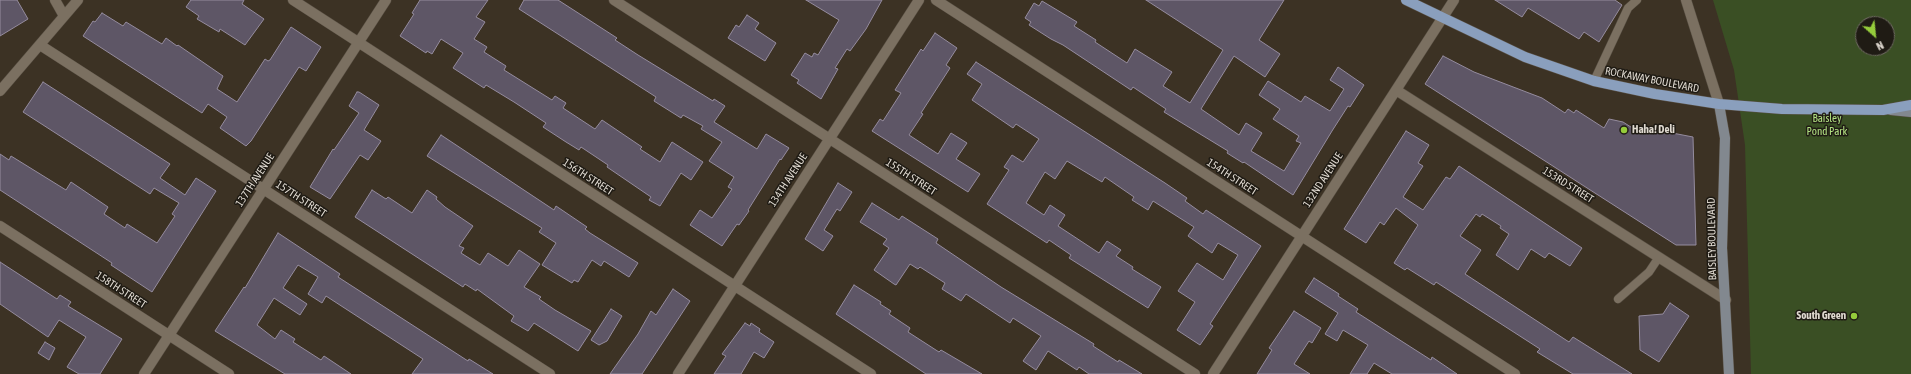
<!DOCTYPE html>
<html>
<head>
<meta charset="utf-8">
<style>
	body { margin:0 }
	#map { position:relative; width:1911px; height:374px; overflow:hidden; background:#3c3224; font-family:"Asap Condensed",sans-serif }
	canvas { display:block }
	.north { position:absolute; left:1855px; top:16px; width:40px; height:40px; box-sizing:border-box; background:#1f1b14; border:1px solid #6c675f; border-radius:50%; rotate:153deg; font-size:11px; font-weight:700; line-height:16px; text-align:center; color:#dfd9d0 }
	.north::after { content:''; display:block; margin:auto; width:14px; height:18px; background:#95cc3b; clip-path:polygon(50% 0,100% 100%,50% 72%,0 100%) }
</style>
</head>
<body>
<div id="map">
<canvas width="1911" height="374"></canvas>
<div class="north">N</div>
</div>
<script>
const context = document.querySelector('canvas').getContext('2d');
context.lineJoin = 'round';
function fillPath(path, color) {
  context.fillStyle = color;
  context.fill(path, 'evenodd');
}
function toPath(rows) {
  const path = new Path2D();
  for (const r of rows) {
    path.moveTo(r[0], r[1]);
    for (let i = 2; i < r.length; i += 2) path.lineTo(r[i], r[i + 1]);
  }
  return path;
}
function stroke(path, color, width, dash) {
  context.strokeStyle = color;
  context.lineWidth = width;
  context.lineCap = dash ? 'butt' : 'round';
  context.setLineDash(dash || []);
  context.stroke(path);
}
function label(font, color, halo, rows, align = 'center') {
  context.font = font + ' "Asap Condensed",sans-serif';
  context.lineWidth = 3;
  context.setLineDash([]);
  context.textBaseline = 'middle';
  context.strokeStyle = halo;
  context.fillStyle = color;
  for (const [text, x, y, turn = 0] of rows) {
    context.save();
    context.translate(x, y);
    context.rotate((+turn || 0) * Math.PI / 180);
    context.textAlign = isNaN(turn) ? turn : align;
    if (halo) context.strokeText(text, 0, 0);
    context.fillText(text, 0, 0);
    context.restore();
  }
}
const green = toPath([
	[1713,0,1911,0,1911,374,1751,374,1745,145,1734,70],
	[1863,24,1887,24,1887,48,1863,48]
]);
const building = toPath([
	[0,0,17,0,28,19,0,36,0,0],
	[191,0,244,0,242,4,264,19,245,45,220,29,219,32,197,19,199,16,186,7,191,0],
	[420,0,488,0,476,17,485,22,474,39,487,47,484,52,506,66,504,70,552,100,555,96,566,103,563,108,595,129,602,120,642,147,640,149,660,162,672,142,703,162,691,180,681,173,660,206,649,200,651,197,607,167,608,165,581,147,579,150,566,142,543,127,546,123,514,102,486,85,484,88,453,68,463,53,441,39,432,54,427,51,426,53,400,36,414,14,412,13,420,0],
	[524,0,558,0,617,38,615,40,638,55,713,101,714,99,725,106,714,122,757,149,766,134,789,148,781,160,780,159,748,210,749,211,739,225,737,224,722,246,690,225,700,210,712,218,732,189,728,187,734,177,709,161,722,142,701,129,703,126,683,115,681,118,654,101,656,97,519,9,524,0],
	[806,0,882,0,866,29,850,51,847,49,835,68,838,69,821,99,797,83,799,80,791,75,805,53,812,57,814,53,818,55,839,20,806,0],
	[1146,0,1284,0,1259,40,1280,54,1265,77,1234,56,1201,109,1239,135,1246,123,1262,133,1251,151,1284,171,1301,143,1296,141,1299,136,1273,119,1280,109,1259,95,1268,81,1301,102,1305,96,1330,111,1344,89,1330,80,1338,67,1364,85,1350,107,1348,106,1332,131,1293,195,1244,162,1243,163,1227,153,1228,151,1164,112,1166,109,1133,87,1131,90,1063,45,1051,39,1029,25,1031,22,1025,18,1034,3,1039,6,1042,1,1077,22,1074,26,1096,40,1095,42,1127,63,1135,49,1172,72,1163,86,1190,103,1223,50,1146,0],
	[1495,0,1615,0,1622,5,1599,42,1584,32,1579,39,1528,8,1522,17,1495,0],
	[102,13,123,26,126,22,162,44,166,38,177,46,178,45,223,76,217,89,237,102,265,59,268,61,270,60,291,27,321,47,306,71,299,67,251,141,246,146,220,128,227,117,208,104,202,113,83,36,93,21,95,22,102,13],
	[747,15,759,23,755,29,776,43,765,61,728,38,736,25,739,27,747,15],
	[935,33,957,48,946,65,950,68,921,113,923,114,909,135,938,154,951,133,967,143,956,159,980,174,968,192,872,131,880,119,883,121,901,93,895,90,921,49,923,51,935,33],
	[1443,56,1474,72,1542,98,1565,113,1568,109,1574,113,1576,110,1604,128,1609,119,1623,122,1634,129,1636,126,1693,137,1696,245,1676,245,1425,84,1443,56],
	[976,62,1165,183,1187,198,1185,201,1203,214,1206,210,1261,246,1210,324,1213,326,1200,345,1177,330,1195,302,1178,291,1197,263,1223,280,1238,255,1218,243,1212,253,1188,236,1194,227,1153,201,1148,210,1132,200,1134,197,1105,177,1102,182,1067,161,1055,179,1045,172,1026,203,1044,215,1050,205,1065,215,1058,226,1099,253,1107,241,1121,250,1116,256,1133,267,1132,269,1161,287,1148,308,1069,258,1071,255,1049,240,1047,243,987,204,1009,170,1004,167,1012,155,1023,162,1039,139,1016,124,1013,128,972,100,982,84,967,74,976,62],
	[43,82,170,164,160,178,185,195,196,178,216,191,152,292,111,265,112,263,0,190,0,154,9,160,11,156,66,190,71,182,108,207,104,214,125,228,127,224,157,243,175,216,172,214,179,203,154,188,150,194,23,112,43,82],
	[357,92,359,92,379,105,364,130,381,141,368,160,360,155,330,199,310,187,333,149,334,150,359,113,349,106,357,92],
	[1406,131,1429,145,1418,163,1423,166,1403,197,1423,210,1446,177,1450,179,1459,166,1582,248,1570,266,1549,253,1545,258,1531,249,1518,270,1496,255,1509,234,1500,228,1501,226,1482,214,1480,217,1476,214,1460,236,1481,250,1465,274,1569,342,1573,337,1632,374,1573,374,1537,352,1540,349,1436,282,1434,285,1407,268,1405,270,1394,263,1418,225,1396,208,1384,225,1380,222,1366,243,1344,229,1406,131],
	[441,135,554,210,556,206,587,227,585,229,590,233,638,263,629,277,604,261,601,266,592,260,578,282,574,280,572,283,542,265,556,243,539,232,542,228,427,156,441,135],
	[838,183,852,192,840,211,837,209,824,230,833,236,823,251,805,239,838,183],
	[372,190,386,199,388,197,412,213,427,190,437,197,436,199,445,207,473,226,459,246,464,248,461,253,480,265,488,253,508,266,519,250,540,264,524,287,541,297,539,299,555,310,591,331,578,351,534,323,528,331,511,321,514,316,477,289,476,291,465,284,463,287,355,217,372,190],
	[872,203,899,220,902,216,938,239,936,243,1001,287,1094,344,1093,346,1118,362,1119,360,1142,374,1089,374,1079,367,1077,370,1048,351,1036,370,1023,361,1041,336,1013,318,1010,323,966,294,961,301,942,289,945,283,920,267,918,269,910,264,896,285,894,284,874,270,889,248,883,244,887,239,860,222,872,203],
	[278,233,340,274,338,277,468,361,469,359,493,374,412,374,423,359,326,296,322,303,308,294,318,277,298,265,283,288,307,304,300,315,274,298,257,325,275,339,281,330,295,339,293,342,321,360,324,356,351,374,285,374,215,331,244,287,245,288,278,233],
	[0,262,57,299,60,295,71,302,68,306,122,339,100,374,79,374,67,367,86,337,59,320,48,337,0,304,0,262],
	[1314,278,1339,294,1338,296,1358,309,1356,312,1431,360,1432,357,1457,374,1392,374,1374,363,1367,374,1350,374,1368,345,1343,330,1337,341,1325,334,1338,313,1305,292,1314,278],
	[854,285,881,302,880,304,891,311,889,314,910,328,908,332,939,352,941,350,982,374,926,374,836,314,854,285],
	[673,289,690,301,642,374,610,374,638,334,651,311,656,315,673,289],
	[1670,303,1689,316,1659,362,1640,350,1639,316,1663,314,1670,303],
	[611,309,622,316,607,341,599,345,591,340,611,309],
	[1294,311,1321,328,1312,343,1309,341,1294,364,1310,374,1257,374,1272,350,1269,348,1294,311],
	[745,323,750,326,751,323,760,329,759,332,774,342,764,358,754,352,741,374,714,374,726,356,722,354,745,323],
	[45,342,55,348,49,360,38,353,45,342]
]);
const service = toPath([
	[1594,81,1628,8,1637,0],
	[1618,299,1649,272,1659,257]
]);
const minor = toPath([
	[55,0,64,16],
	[293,0,871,374],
	[614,0,1195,374],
	[936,0,1515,374],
	[1686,0,1719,104],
	[40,45,550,374],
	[1396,90,1726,300],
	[0,91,78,0],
	[0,226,229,374],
	[144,374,386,0],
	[678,374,919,0],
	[1213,374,1454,0]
]);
const secondary = toPath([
	[1719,104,1725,138,1722,248,1729,374],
	[1891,110,1911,112]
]);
const primary = toPath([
	[1406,0,1525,57,1594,81,1655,94,1719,104,1782,109,1883,110,1911,105]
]);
const markers = [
	[1624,130,4,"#95cc3b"],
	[1854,316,4,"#95cc3b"]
];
const streetNames = [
	["ROCKAWAY BOULEVARD",1652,80,11],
	["156TH STREET",588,177,33],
	["155TH STREET",911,177,33],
	["154TH STREET",1232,177,33],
	["137TH AVENUE",255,180,-57],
	["134TH AVENUE",788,180,-57],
	["132ND AVENUE",1323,180,-57],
	["153RD STREET",1568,185,32],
	["157TH STREET",301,199,33],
	["BAISLEY BOULEVARD",1712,239,-91],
	["158TH STREET",121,290,33]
];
const parkNames = [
	["Baisley",1827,119],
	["Pond Park",1827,132]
];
const poiNames = [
	["Haha! Deli",1632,130],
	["South Green",1846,316,"right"]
];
fillPath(green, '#3a4f24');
fillPath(building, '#5e5666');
stroke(building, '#958c9e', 1);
stroke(service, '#584f43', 9);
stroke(minor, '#584f43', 11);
stroke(secondary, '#584f43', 11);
stroke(primary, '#584f43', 11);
stroke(service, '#7b7061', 8);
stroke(minor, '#7b7061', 10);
stroke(secondary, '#82888f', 10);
stroke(primary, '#8a9fbd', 10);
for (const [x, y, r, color] of markers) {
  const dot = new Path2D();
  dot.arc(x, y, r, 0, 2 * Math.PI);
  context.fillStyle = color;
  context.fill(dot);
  stroke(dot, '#1f1b14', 1.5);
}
label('11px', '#dfd9d0', '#1f1b14', streetNames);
label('11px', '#b3e283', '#1f1b14', parkNames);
label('bold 11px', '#dfd9d0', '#1f1b14', poiNames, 'left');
</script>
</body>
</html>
